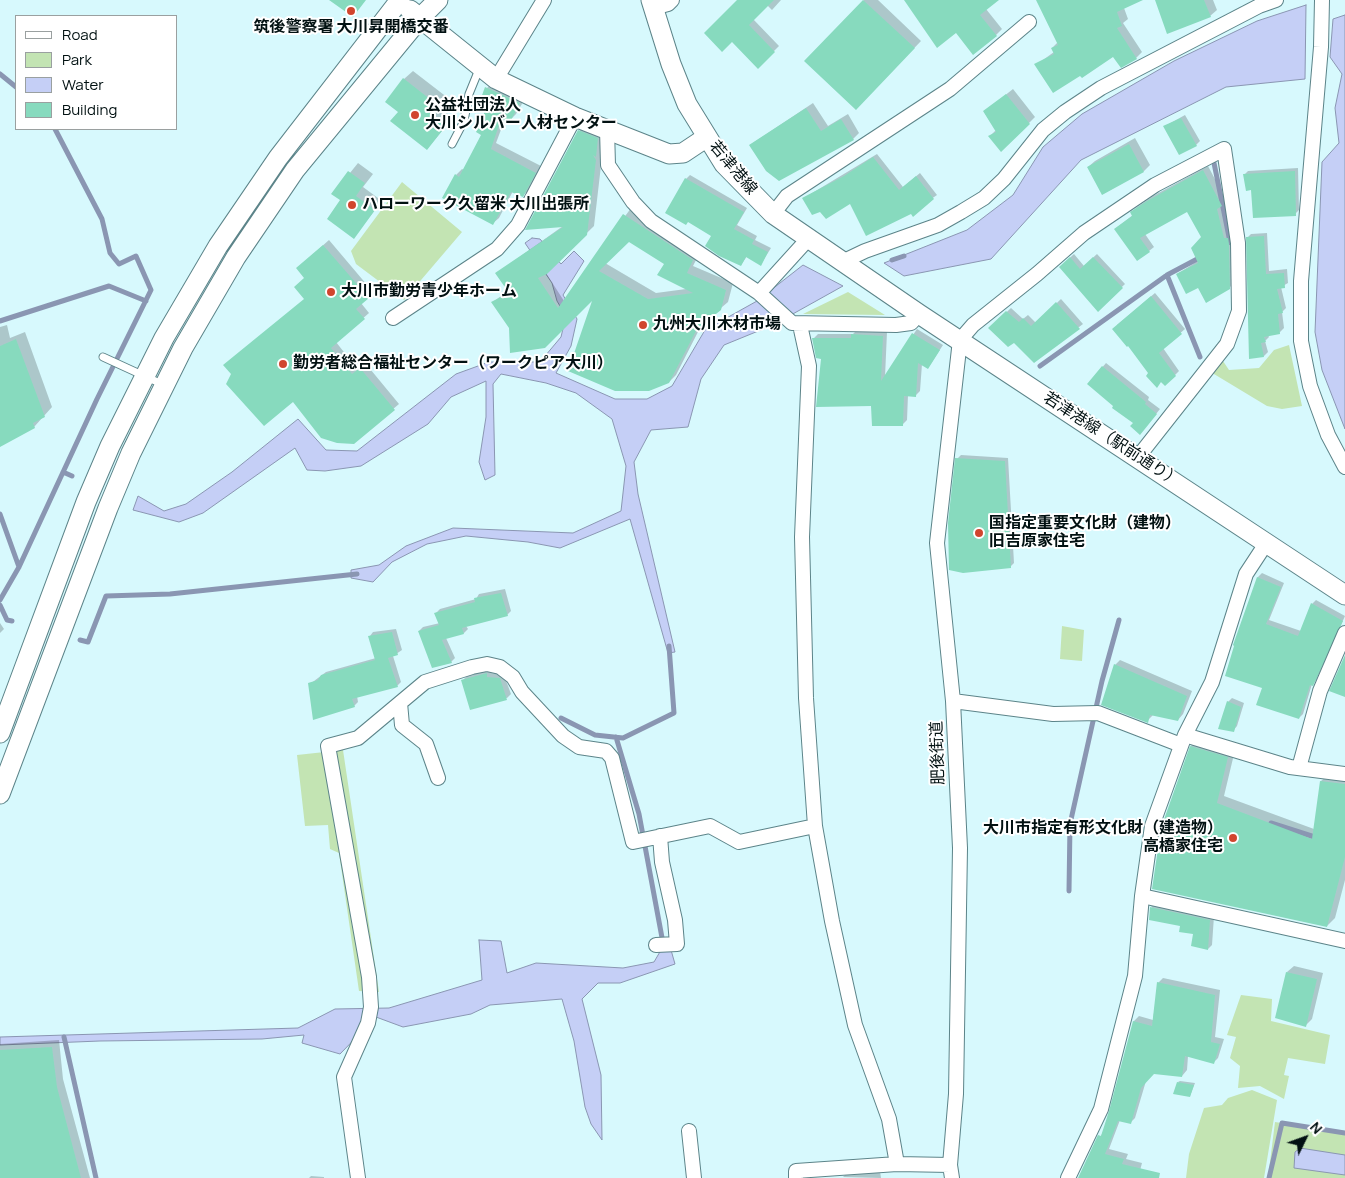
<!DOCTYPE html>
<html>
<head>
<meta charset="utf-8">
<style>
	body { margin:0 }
	#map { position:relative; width:1345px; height:1178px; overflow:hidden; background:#d7f9fd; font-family:Manrope,sans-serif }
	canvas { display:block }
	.legend { position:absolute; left:15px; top:15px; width:162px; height:115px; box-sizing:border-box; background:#fff; border:1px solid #9aa0a0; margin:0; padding:6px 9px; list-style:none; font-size:15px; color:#021112 }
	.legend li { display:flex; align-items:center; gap:10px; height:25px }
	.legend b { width:25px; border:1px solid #9aa0a0 }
	.north { position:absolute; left:1280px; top:1113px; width:50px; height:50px; -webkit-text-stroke:4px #fff; paint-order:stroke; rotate:48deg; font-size:14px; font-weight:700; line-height:20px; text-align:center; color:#021112 }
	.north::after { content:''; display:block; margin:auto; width:18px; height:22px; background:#021112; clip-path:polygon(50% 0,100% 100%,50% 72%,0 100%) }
</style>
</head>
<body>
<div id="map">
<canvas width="1345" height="1178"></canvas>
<ul class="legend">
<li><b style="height:6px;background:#fff"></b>Road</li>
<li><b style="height:14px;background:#c3e4b3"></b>Park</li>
<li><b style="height:14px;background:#c5cff6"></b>Water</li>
<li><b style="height:14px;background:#87dabe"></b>Building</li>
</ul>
<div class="north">N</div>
</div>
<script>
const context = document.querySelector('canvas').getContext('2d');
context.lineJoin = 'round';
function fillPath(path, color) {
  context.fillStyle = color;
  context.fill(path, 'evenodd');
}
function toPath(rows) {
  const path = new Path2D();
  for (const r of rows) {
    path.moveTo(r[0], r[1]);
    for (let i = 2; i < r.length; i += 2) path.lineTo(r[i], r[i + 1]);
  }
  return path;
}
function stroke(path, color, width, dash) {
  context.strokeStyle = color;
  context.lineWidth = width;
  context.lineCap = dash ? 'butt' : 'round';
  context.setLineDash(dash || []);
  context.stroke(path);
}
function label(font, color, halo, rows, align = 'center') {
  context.font = font + ' Manrope,"Noto Sans JP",sans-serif';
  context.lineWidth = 4;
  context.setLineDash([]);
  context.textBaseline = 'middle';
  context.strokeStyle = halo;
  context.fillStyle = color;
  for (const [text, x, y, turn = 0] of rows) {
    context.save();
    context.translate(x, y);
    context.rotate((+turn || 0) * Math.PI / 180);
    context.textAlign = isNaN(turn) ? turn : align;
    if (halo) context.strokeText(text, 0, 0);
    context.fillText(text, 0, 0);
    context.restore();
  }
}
const green = toPath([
	[402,182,462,232,404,300,356,264,351,251],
	[848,292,885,315,803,314],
	[1289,345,1302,406,1282,409,1267,406,1209,371,1221,358,1229,370,1259,368,1274,350],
	[1062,626,1084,630,1082,661,1060,659],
	[343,750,379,992,359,991,339,853,330,849,328,825,305,826,297,755],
	[1241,995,1272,999,1271,1021,1330,1035,1325,1064,1288,1058,1284,1075,1289,1076,1284,1099,1260,1086,1238,1088,1240,1066,1230,1058,1236,1037,1227,1035],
	[1252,1090,1277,1100,1264,1178,1186,1178,1189,1154,1204,1108,1222,1105,1228,1098],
	[1275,1122,1345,1133,1345,1178,1268,1178]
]);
const water = toPath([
	[1306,5,1305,79,1226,87,1081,160,991,259,904,276,884,263,967,230,1013,195,1043,147,1082,114,1174,61,1257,21,1306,5],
	[1345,15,1345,429,1322,370,1315,332,1322,162,1339,143,1335,108,1342,74,1330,57,1333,19,1345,15],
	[532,238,540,239,561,264,574,251,584,261,563,295,577,319,571,346,556,373,615,399,647,399,672,386,705,330,757,301,803,265,843,286,773,325,724,345,701,379,688,427,651,430,634,462,638,494,675,652,668,653,630,519,560,548,528,542,466,536,427,544,392,562,373,582,351,578,351,570,379,565,406,546,453,528,573,533,621,511,626,466,612,419,576,393,546,383,501,374,493,384,495,475,485,480,479,462,486,417,486,381,451,397,428,424,361,466,325,471,307,470,295,448,203,513,179,522,133,510,138,496,164,511,186,504,232,472,298,419,326,450,357,451,456,374,489,362,540,362,561,337,566,316,557,301,552,283,525,243,532,238],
	[479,940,501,941,507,973,536,963,623,968,654,962,661,950,671,950,675,964,620,983,598,983,582,999,601,1075,602,1140,591,1124,585,1107,574,1041,562,999,490,1005,471,1014,403,1027,376,1017,340,1054,302,1043,304,1035,262,1039,100,1041,0,1045,0,1037,298,1028,335,1009,389,1008,482,980,479,940],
	[1300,1148,1345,1155,1345,1175,1294,1168,1295,1152,1300,1148]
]);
const shadow = toPath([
	[738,0,781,0,772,10,767,5,753,19,779,46,758,67],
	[864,0,878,0,921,41,856,109,806,61],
	[908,0,997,0,986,9,1002,29,996,35,956,32],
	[1037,0,1140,0,1124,8,1128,19,1123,23,1142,52,1136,58,1113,55,1036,65,1054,52,1052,48,1058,42],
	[1163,0,1213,0,1217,10,1210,16],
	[413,71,448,98,440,108,453,118,427,149,399,112,404,79],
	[493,82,526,97,516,114,510,120,505,119,496,143,541,166,529,190,522,196,513,191,499,218,492,224,456,175,462,169,464,170,482,134,487,110,487,88],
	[1013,89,1035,117,1002,150,990,136,996,130,984,112],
	[813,103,828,126,848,114,859,133,853,139,750,145],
	[1185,115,1200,141,1196,145,1165,126],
	[586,124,605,131,594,226,546,273,564,301,631,208,700,252,693,266,733,283,728,302,702,324,676,375,669,382,595,296,510,328,493,302,509,290,497,273,563,226,579,131],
	[629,241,666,264,686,289,656,293,605,263],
	[1135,138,1150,165,1144,171,1103,194,1088,167,1095,161],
	[877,154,903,187,920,173,937,195,911,213,850,203,820,210,804,198],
	[358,163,373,174,363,187,382,201,354,237,342,200,333,194],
	[1208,166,1226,200,1221,205,1228,234,1233,234,1234,283,1229,288,1177,274,1198,261,1202,237,1187,210,1145,234,1154,247,1149,251,1115,229,1133,215,1136,208,1153,196],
	[1298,168,1299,210,1295,214,1252,189,1244,175,1248,171],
	[690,175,747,208,737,225,757,236,755,240,771,248,761,264,747,256,741,265,713,235,686,179],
	[1267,233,1269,271,1287,269,1288,283,1281,287,1286,308,1282,312,1284,328,1279,333,1268,335,1269,337,1265,341,1268,352,1264,356,1250,358,1247,238,1251,234],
	[329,240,373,292,361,303,369,313,336,342,358,370,366,364,399,404,353,443,305,299,306,277,303,263],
	[1074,254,1084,266,1097,254,1125,284,1098,310,1060,267],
	[1155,293,1185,329,1163,348,1179,371,1165,385,1150,373,1117,325],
	[1061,299,1083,324,1034,361,1014,342,990,328,1011,308,1023,319,1028,315,1036,323],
	[7,325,10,338,25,332,52,407,34,427,0,445,0,327],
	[917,329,943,345,928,368,922,364,920,391,915,396,908,395,907,420,902,425,872,404,822,357,813,339,818,334,853,334,857,330,887,332,885,377],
	[1106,363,1149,397,1148,400,1160,409,1144,429,1088,384],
	[961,455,1008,458,1014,563,1010,567,957,459],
	[1262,573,1284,583,1269,620,1301,631,1312,604,1316,600,1345,616,1316,680,1312,684,1303,714,1299,718,1263,687,1234,645,1258,577],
	[505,589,511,611,507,615,466,626,468,629,464,633,446,638,455,658,451,662,419,631,423,627,440,623,436,613,440,609,476,599,479,594],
	[0,623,4,629,0,633],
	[396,629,402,650,393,656,401,682,397,686,357,696,358,702,354,706,310,684,326,672,376,658,370,636,373,632],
	[1120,660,1192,691,1183,714,1178,720,1153,715,1147,721,1115,665],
	[490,670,491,673,504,675,511,694,507,698,471,708,463,680,467,676],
	[1232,698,1244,703,1237,726,1233,731,1228,702],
	[1199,739,1235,750,1224,796,1314,829,1321,781,1329,774,1345,775,1345,880,1335,918,1327,926,1153,888,1191,746],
	[1155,903,1214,916,1212,945,1208,949,1194,933,1151,907],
	[1294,966,1323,973,1312,1019,1306,1025,1287,972],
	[1163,978,1220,990,1215,1037,1224,1039,1218,1058,1213,1063,1188,1056,1187,1070,1182,1076,1154,1073,1146,1081,1135,1118,1130,1123,1120,1120,1109,1149,1128,1154,1126,1159,1142,1163,1138,1178,1079,1178,1103,1132,1118,1084,1134,1021,1139,1016,1153,1020,1158,983],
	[59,1040,63,1079,90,1178,0,1178,0,1044],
	[1180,1081,1195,1083,1190,1096,1178,1082],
	[880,1171,881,1178,843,1177,847,1173],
	[311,1176,324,1177,324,1178,309,1178]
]);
const stream = toPath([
	[0,74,16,87],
	[1214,163,1230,242,1224,245],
	[892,260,904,256],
	[1167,275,1200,357],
	[0,321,109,286,146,301],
	[1040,366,1167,275,1201,257],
	[63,472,72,476],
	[0,514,19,567],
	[0,600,19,567,97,399,151,290,136,256,119,264,110,253,102,219,55,129],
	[0,605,7,620,12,621],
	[80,640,88,642,106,596,170,594,357,574],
	[561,718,595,735,623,738,674,713,669,646],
	[616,737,639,814,663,943],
	[1271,823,1318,838],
	[1069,891,1070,824,1102,681,1119,620],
	[64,1037,96,1178],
	[1269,1178,1282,1123,1345,1133]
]);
const building = toPath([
	[329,0,366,0,353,17],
	[737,0,774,0,749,25,775,52,758,69,732,42,722,52,704,33],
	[863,0,915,48,856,110,804,61],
	[904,0,999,0,980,15,997,36,973,55,956,33,937,48],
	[1036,0,1143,0,1117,12,1122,26,1117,28,1137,59,1121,68,1113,57,1082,78,1080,76,1053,93,1034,64,1054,54,1051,48,1058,45],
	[1155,0,1204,0,1211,17,1167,34],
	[403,78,440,107,433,117,445,127,427,150,390,121,398,112,385,102],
	[485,87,520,103,510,122,501,119,491,149,536,173,523,197,511,192,493,225,442,198,455,174,459,177,481,135,476,132,485,111,477,109],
	[1006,94,1030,124,1001,152,988,136,996,132,983,111],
	[806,108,821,131,841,119,854,140,779,181,766,171,749,145],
	[1181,118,1197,146,1179,155,1163,126],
	[578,130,598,138,596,157,593,155,596,160,587,235,547,274,538,278,558,308,623,214,693,260,687,273,726,290,721,310,697,329,669,383,649,391,615,391,568,371,592,301,545,348,510,353,509,328,491,302,509,293,495,273,563,227,525,230],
	[629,242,664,264,657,275,693,293,648,299,599,271],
	[1129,144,1144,172,1102,195,1087,167],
	[873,157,899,190,916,176,934,199,913,217,911,214,866,236,850,204,826,219,820,212,812,215,802,198,844,176],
	[1203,170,1222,206,1217,209,1224,238,1228,238,1229,244,1230,289,1206,303,1198,288,1186,294,1176,274,1198,263,1191,248,1201,237,1187,212,1140,238,1150,252,1137,261,1114,229,1132,216,1130,212,1147,201],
	[348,171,365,183,356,196,375,210,354,239,327,219,340,200,331,194],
	[1295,171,1296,216,1253,218,1251,190,1246,191,1243,174],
	[685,178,744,212,734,229,754,240,752,244,768,252,761,266,746,257,741,266,719,256,705,246,711,236,688,222,686,225,665,213],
	[1264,236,1266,274,1284,273,1285,288,1277,289,1283,313,1278,314,1280,334,1264,337,1266,342,1261,343,1264,357,1249,359,1246,237],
	[323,245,369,298,356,309,365,319,331,348,352,374,360,368,395,410,354,444,337,443,321,438,293,402,264,426,226,384,231,374,223,365,304,299,294,287,304,278,296,268],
	[1070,257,1080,269,1093,257,1123,288,1098,312,1059,267],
	[1151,296,1182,334,1159,353,1176,376,1165,386,1161,382,1157,388,1146,376,1148,373,1128,346,1127,347,1112,329],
	[1056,302,1080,329,1034,363,1014,343,1008,347,988,328,1006,311,1019,322,1023,318,1031,326],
	[912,333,940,350,928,369,918,363,916,397,904,396,903,426,872,426,871,406,816,407,821,359,816,358,812,338,851,338,851,334,883,336,881,381],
	[16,339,45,417,33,423,35,428,0,447,0,346],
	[1102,366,1146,402,1145,404,1157,414,1140,435,1130,426,1133,423,1112,408,1113,406,1087,384],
	[955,458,1005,461,1011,568,963,573,949,570,948,523],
	[1257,577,1281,587,1266,624,1298,636,1311,603,1343,621,1313,686,1310,685,1299,719,1256,705,1262,688,1225,676,1234,646,1233,645],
	[501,593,508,616,462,628,464,634,442,640,452,663,432,668,418,631,439,625,434,613,475,602,474,598],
	[392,632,398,655,388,658,398,687,352,699,355,707,313,720,308,683,318,680,321,675,375,660,368,636],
	[1345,655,1345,697,1329,691],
	[1114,664,1187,696,1178,721,1150,715,1148,723,1101,705],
	[487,673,487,677,500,678,507,700,470,710,461,680],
	[1227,701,1241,707,1234,732,1218,729],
	[1190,746,1228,757,1217,803,1312,839,1320,781,1345,784,1345,857,1327,927,1152,889,1161,828],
	[1150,907,1210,920,1208,950,1191,946,1193,934,1179,932,1180,926,1149,920],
	[1286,972,1317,979,1306,1027,1275,1018],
	[1157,982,1215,995,1211,1042,1220,1044,1214,1064,1185,1056,1182,1077,1154,1074,1141,1088,1131,1124,1118,1121,1105,1154,1124,1159,1122,1164,1160,1173,1159,1178,1078,1178,1098,1135,1101,1136,1109,1111,1133,1021,1152,1026],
	[52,1047,57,1087,81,1178,0,1178,0,1050],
	[1177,1082,1194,1085,1190,1097,1173,1094]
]);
const lane = toPath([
	[452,144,464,121,469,94,480,67],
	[103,357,164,385]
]);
const street = toPath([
	[1322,0,1321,47,1301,281,1301,341,1310,386,1328,435,1345,467],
	[653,8,668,4,672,0],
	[496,79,544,0],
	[607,129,608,165,633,202,651,221,759,293,792,323,896,325,911,323,919,314],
	[773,214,787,196,950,89,1029,22],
	[842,262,865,251,938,225,961,212,984,198,1004,179,1043,130,1065,112,1101,88,1259,6,1276,0],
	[759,293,808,239],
	[393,318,497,249,518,225,575,117],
	[800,325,809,366,802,537,806,698,815,826,832,921,855,1025,889,1119,897,1164],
	[953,701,1053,714,1098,713,1181,745],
	[400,703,402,725,426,744,438,778],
	[1185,735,1290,767,1345,774],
	[1299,768,1320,691,1345,633],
	[1142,896,1345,941],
	[656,945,677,944,675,920,662,862,660,836],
	[689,1131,694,1178],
	[358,1178,344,1077,368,1023,371,1007,369,977,328,746,358,738,425,682,472,667,487,664,500,667,513,677,522,692,563,736,579,747,606,751,612,758,633,842,710,826,739,842,815,826],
	[796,1178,796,1171,897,1164,950,1165],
	[952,1178,950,1165,956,1094,960,848,953,701,937,543,960,340,973,325,1037,274,1084,233,1155,185,1224,149,1238,243,1239,311,1227,344,1138,457],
	[1068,1178,1101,1109,1135,976,1142,896,1152,826,1185,735,1212,682,1246,574,1267,542]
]);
const secondary = toPath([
	[651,0,671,64,687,104,724,164,773,214,919,314,1345,595],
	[410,10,496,79,575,117,669,154,683,153,707,137],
	[0,733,86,502,110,446,164,338,218,246,278,158,400,0],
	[0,794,108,508,131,453,183,348,236,257,295,170,420,18,438,0]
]);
const markers = [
	[351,11,5,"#d1452e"],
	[415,115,5,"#d1452e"],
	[352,205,5,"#d1452e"],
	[331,292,5,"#d1452e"],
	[643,325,5,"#d1452e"],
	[283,364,5,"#d1452e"],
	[979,533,5,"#d1452e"],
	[1233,838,5,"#d1452e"]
];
const poiNames = [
	["筑後警察署 大川昇開橋交番",351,28,"center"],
	["公益社団法人",425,106],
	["大川シルバー人材センター",425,124],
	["ハローワーク久留米 大川出張所",362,205],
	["大川市勤労青少年ホーム",341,292],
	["九州大川木材市場",653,325],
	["勤労者総合福祉センター（ワークピア大川）",293,364],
	["国指定重要文化財（建物）",989,524],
	["旧吉原家住宅",989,542],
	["大川市指定有形文化財（建造物）",1223,829,"right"],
	["高橋家住宅",1223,847,"right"]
];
const streetNames = [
	["若津港線",733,168,50],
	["若津港線（駅前通り）",1112,440,33],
	["肥後街道",938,753,-92]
];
fillPath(green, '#c3e4b3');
fillPath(water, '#c5cff6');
stroke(water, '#8a96b2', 1);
fillPath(shadow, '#0003');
stroke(stream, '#8a96b2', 5);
fillPath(building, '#87dabe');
stroke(lane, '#5c8489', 9);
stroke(street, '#5c8489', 16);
stroke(secondary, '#5c8489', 21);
stroke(lane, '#fff', 7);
stroke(street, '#fff', 14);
stroke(secondary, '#fff', 19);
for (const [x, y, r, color] of markers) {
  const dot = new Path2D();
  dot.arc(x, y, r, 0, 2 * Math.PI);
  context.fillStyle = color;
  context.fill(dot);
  stroke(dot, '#fff', 2);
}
label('bold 16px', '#021112', '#fff', poiNames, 'left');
label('16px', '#021112', '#fff', streetNames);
</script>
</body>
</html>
